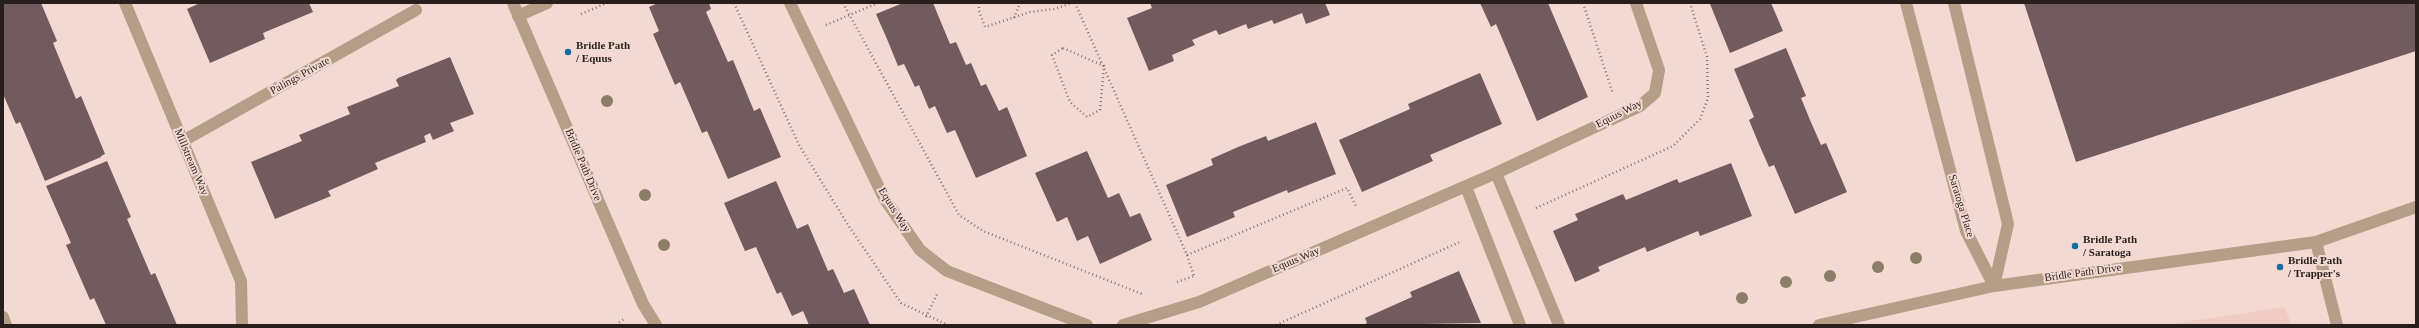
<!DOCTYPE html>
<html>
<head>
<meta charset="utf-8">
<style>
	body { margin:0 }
	#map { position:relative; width:2419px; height:328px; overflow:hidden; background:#f3d9d2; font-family:Georgia,serif }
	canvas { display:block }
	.frame { position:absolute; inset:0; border:4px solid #281f1c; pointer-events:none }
</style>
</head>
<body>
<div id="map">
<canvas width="2419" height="328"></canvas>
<div class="frame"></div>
</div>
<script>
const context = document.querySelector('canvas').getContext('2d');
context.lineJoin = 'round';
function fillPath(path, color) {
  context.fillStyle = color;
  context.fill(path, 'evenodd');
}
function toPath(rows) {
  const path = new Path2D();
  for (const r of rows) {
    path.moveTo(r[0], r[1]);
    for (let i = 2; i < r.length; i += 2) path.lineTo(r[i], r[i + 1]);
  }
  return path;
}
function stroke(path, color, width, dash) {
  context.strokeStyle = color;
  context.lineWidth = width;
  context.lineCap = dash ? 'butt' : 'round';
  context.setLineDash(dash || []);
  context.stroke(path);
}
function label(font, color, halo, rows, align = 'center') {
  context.font = font + ' Georgia,serif';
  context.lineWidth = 4;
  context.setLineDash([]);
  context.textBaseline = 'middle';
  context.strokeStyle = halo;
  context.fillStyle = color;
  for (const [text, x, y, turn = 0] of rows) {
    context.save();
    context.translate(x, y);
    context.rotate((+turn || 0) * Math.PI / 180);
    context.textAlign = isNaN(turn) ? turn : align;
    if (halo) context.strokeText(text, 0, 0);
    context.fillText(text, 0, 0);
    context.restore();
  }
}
const built = toPath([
	[2285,307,2291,325,2165,325]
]);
const building = toPath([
	[3,3,41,3,57,41,53,43,76,99,81,96,105,154,101,156,101,157,45,181,20,122,16,124,3,94],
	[200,3,309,3,313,12,263,33,265,39,210,63,187,9],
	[658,3,709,3,711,9,706,12,728,62,733,60,754,111,760,108,781,157,728,179,707,131,702,133,680,82,675,85,653,34,659,31,649,7],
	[903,3,933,3,950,44,956,42,966,65,971,63,981,86,986,84,999,111,1007,107,1027,156,976,178,955,130,947,133,935,106,929,109,919,85,915,87,904,64,898,66,887,39,876,14],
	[1150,3,1325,3,1330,15,1306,24,1302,13,1274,24,1272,20,1248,29,1246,24,1219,35,1216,30,1192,40,1195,45,1172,55,1174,61,1149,71,1127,18,1152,8],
	[1480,3,1548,3,1588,97,1537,121,1496,24,1491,27],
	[1712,3,1771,3,1783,31,1730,53,1710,4],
	[2024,3,2416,3,2416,51,2076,162],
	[1786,48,1806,96,1801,98,1810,120,1821,145,1826,143,1847,192,1795,214,1774,165,1769,167,1758,142,1749,120,1754,117,1734,69],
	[450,57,474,114,450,123,454,131,433,140,430,133,424,136,426,142,375,163,378,169,328,191,331,196,275,219,251,162,302,141,299,135,350,114,347,107,399,86,396,80,398,78],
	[1480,73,1502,124,1430,155,1433,161,1362,192,1339,140,1410,109,1408,104],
	[1316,122,1336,174,1288,193,1287,190,1233,212,1235,217,1187,237,1166,185,1213,165,1211,159,1238,147,1266,136,1268,141],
	[1087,151,1108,198,1119,193,1130,217,1140,213,1152,240,1100,264,1088,236,1077,241,1067,217,1057,222,1035,173],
	[107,161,131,217,127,219,151,275,155,273,177,325,106,325,94,298,90,300,66,245,71,243,46,186],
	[1731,163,1752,216,1700,236,1698,231,1647,252,1645,247,1598,267,1600,271,1575,282,1553,231,1578,220,1575,214,1623,194,1626,200,1677,179,1679,183],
	[776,181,797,229,808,224,828,271,833,269,844,293,854,289,870,325,809,325,803,311,792,316,781,292,777,294,756,247,745,251,724,203],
	[1459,271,1481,323,1363,325,1367,323,1365,318,1412,297,1410,292]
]);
const path = toPath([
	[734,3,799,145,848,225,901,303,948,325],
	[843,3,959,215,983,231,1142,294],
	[979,3,979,11,985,27,1030,12,1054,9,1072,3],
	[1075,3,1187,255,1194,276],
	[1583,3,1613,94],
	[581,14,607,3],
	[1014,18,1020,3],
	[826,25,878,3],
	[1063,48,1104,66,1100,110,1087,117,1070,102,1052,55,1063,48],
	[1536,208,1673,146,1700,119,1708,98,1707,57,1690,3],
	[1187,255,1347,188,1357,208],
	[1177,282,1194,276],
	[926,317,938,292],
	[616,325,625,318],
	[1276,325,1462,241]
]);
const minor = toPath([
	[125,3,241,281,242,325],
	[790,3,884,198,920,250,947,271,1087,325],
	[1906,3,1966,231,1994,286],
	[1954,3,2008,224,1994,286],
	[518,16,547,3],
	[183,141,416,10],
	[1496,173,1559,325],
	[1466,187,1520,325],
	[2316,242,2337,325],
	[3,317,6,325],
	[1123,325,1199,302,1496,173,1640,106,1655,93,1659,70,1636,3]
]);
const tertiary = toPath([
	[513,3,643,304,656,325],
	[1819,325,1994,286,2316,242,2416,207]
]);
const trees = [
	[607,101],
	[645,195],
	[664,245],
	[1916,258],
	[1878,267],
	[1830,276],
	[1786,282],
	[1742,298]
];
const markers = [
	[568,52,4,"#146c9c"],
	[2075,246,4,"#146c9c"],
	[2280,267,4,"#146c9c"]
];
const poiNames = [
	["Bridle Path",576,46],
	["/ Equus",576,59],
	["Bridle Path",2083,240],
	["/ Saratoga",2083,253],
	["Bridle Path",2288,261],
	["/ Trapper's",2288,274]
];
const streetNames = [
	["Palings Private",300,76,-29],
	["Equus Way",1619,114,-27],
	["Millstream Way",191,162,67],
	["Bridle Path Drive",583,165,67],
	["Saratoga Place",1961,206,73],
	["Equus Way",894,210,58],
	["Equus Way",1296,260,-23],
	["Bridle Path Drive",2083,273,-8]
];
fillPath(built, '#eeccc4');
fillPath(building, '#715b5f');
stroke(path, '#877671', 2.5, [1, 3]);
stroke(minor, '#b49e87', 12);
stroke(tertiary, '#b49e87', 12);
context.fillStyle = '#8c7d67';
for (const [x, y] of trees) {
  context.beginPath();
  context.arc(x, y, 6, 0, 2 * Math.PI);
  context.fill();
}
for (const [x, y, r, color] of markers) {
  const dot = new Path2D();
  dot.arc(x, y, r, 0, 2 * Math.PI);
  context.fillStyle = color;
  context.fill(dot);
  stroke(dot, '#f3d9d2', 1.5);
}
label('bold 11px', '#281f1c', '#f3d9d2', poiNames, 'left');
label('11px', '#281f1c', '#f3d9d2', streetNames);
</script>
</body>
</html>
